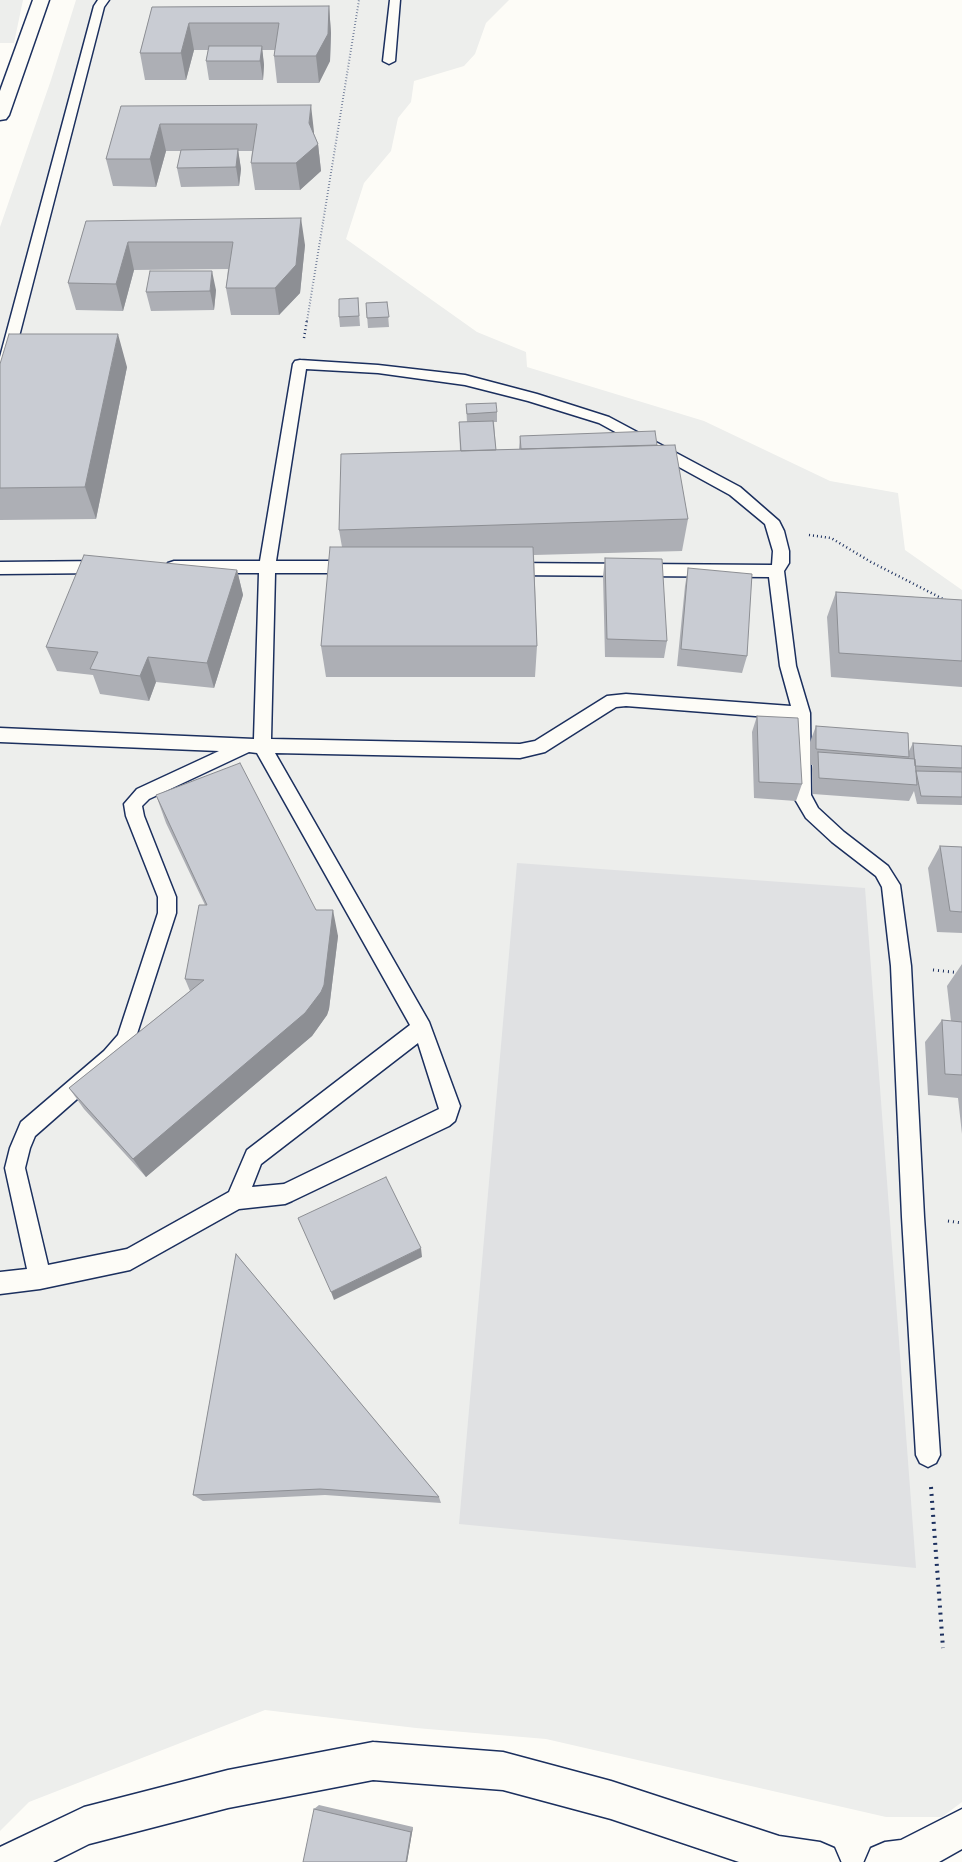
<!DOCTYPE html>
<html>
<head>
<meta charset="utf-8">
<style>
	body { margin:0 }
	canvas { display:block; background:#fdfcf7 }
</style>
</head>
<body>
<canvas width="962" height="1862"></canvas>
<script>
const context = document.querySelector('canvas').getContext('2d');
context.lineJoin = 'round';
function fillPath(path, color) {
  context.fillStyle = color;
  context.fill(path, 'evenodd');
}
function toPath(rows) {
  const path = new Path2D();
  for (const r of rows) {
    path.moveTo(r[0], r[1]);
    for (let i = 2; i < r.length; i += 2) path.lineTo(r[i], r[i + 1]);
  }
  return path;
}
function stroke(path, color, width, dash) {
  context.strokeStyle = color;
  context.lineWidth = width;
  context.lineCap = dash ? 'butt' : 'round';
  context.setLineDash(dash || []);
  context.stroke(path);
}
const built = toPath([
	[0,0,23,0,14,43,0,43],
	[76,0,509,0,486,23,475,54,464,66,414,81,411,102,398,118,391,151,364,183,346,239,477,332,526,352,527,367,704,421,830,481,898,493,905,550,962,590,962,1802,942,1817,886,1817,546,1739,416,1728,265,1710,29,1802,0,1831,0,227,51,80]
]);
const green = toPath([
	[517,863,865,888,916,1568,459,1524]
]);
const pathFar3 = toPath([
	[307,321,359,0]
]);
const pathFar2 = toPath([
	[304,338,307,320],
	[809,535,831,538,871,562,947,601]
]);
const pathFar1 = toPath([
	[933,970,962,973],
	[948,1221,962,1223]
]);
const path = toPath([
	[931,1487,943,1648]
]);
const service = toPath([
	[98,0,109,0,104,7,7,383,5,386,0,388,0,357,94,6,98,0],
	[390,0,400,0,395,61,389,64,383,61,390,0],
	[300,360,378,365,465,375,537,394,609,417,740,487,779,521,784,531,789,551,789,563,784,571,796,666,810,713,811,795,818,808,844,832,888,866,900,885,911,966,924,1217,940,1455,936,1463,928,1467,920,1463,916,1455,902,1217,891,966,882,887,876,876,832,842,806,818,796,801,793,796,794,719,626,706,616,707,608,712,545,752,520,758,275,753,429,1022,460,1106,455,1121,449,1126,292,1201,285,1204,239,1209,130,1270,40,1289,0,1294,0,1272,27,1269,5,1168,10,1148,21,1122,104,1051,118,1035,158,913,158,897,126,816,124,804,137,789,219,751,0,742,0,728,254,739,259,573,174,573,168,571,166,567,168,563,174,561,260,561,293,364,295,361,300,360],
	[306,369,378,373,465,385,528,401,599,423,730,495,765,524,773,551,772,565,509,563,503,565,501,569,503,573,509,575,769,577,780,666,791,706,626,694,607,696,535,741,520,744,271,739,275,573,354,573,360,571,362,567,360,563,354,561,276,561,306,369],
	[249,752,257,753,410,1025,247,1150,229,1192,127,1249,48,1265,25,1168,30,1148,35,1136,118,1063,133,1046,176,913,176,897,144,816,142,806,149,799,249,752],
	[418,1043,439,1109,284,1184,252,1187,261,1164,418,1043],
	[104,561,110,563,112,567,110,571,104,573,0,574,0,562,104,561]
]);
const minor = toPath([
	[373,1742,503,1752,611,1781,779,1836,820,1842,834,1848,840,1862,739,1862,611,1819,503,1790,373,1780,228,1808,89,1844,53,1862,0,1862,0,1847,84,1807,228,1770,373,1742],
	[962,1809,962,1849,939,1862,865,1862,871,1848,885,1842,901,1840,962,1809]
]);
const secondary = toPath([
	[33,0,49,0,9,115,6,119,0,120,0,91,33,0]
]);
const wall = toPath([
	[329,6,331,33,330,61,319,83,277,83,274,56,275,50,262,50,264,65,263,80,209,80,206,61,208,50,194,50,186,80,145,80,140,53,152,7],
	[121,106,314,132,314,134,318,144,321,171,300,190,255,190,251,163,252,151,238,151,241,169,239,186,181,187,177,168,181,151,166,151,156,187,113,186,106,159],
	[86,221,305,245,300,293,279,315,231,315,226,288,228,269,134,270,123,311,76,310,68,283],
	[216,290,214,310,151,311,146,292],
	[358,298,360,326,340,327,339,317],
	[387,302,389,327,368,328,366,303],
	[0,364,127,367,96,519,0,520],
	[466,404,497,412,497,422,494,422,496,450,519,449,520,436,657,445,688,519,682,551,534,555,537,646,535,677,326,677,321,646,342,547,339,530,460,451,459,422,467,422],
	[605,558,667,641,664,658,605,657,603,576],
	[688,568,747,656,742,673,677,666,685,586],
	[237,570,243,595,214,688,156,682,149,701,100,694,93,675,57,671,46,647],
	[836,592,962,600,962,687,831,677,827,617],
	[757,716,802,784,796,801,754,798,752,732],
	[816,726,909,751,913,743,962,746,962,805,917,804,914,791,909,801,813,794,812,769,813,765,810,765,810,742],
	[156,795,316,910,338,936,329,1009,327,1015,312,1036,146,1177,84,1109,69,1088,190,991,185,979,205,905,166,823],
	[940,846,962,847,962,933,937,932,928,868],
	[962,964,962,1134,958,1098,928,1095,925,1042,942,1020,951,1021,947,986],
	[236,1254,439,1497,441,1503,325,1495,203,1501,193,1495],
	[319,1805,413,1827,407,1862,314,1809]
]);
const shadedWall = toPath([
	[329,6,331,33,330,61,319,83,316,56],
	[189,23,194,50,186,80,181,53],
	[262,46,264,65,263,80,260,61],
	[311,105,314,132,312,149,318,144,321,171,300,190,296,163,309,123],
	[160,124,166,151,156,187,150,159],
	[238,149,241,169,239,186,236,167],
	[301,218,305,245,300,293,279,315,275,288],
	[128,242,134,270,123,311,116,284],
	[212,271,216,290,214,310,210,291],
	[118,334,127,367,96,519,85,487],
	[237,570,243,595,214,688,207,663],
	[148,657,156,682,149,701,140,676],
	[333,910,338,936,329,1009,327,1015,312,1036,146,1177,133,1159],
	[421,1248,422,1257,334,1300,331,1292],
	[413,1827,407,1862,406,1862,411,1832]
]);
const building = toPath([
	[329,6,328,34,316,56,274,56,279,23,189,23,181,53,140,53,152,7,329,6],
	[209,46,262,46,260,61,206,61,209,46],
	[311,105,309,123,318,144,296,163,251,163,257,124,160,124,150,159,106,159,121,106,311,105],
	[238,149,236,167,177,168,181,150,238,149],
	[301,218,296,265,275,288,226,288,233,242,128,242,116,284,68,283,86,221,301,218],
	[150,271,212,271,210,291,146,292,150,271],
	[358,298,359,316,339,317,339,299,358,298],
	[387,302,389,317,367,318,366,303,387,302],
	[9,334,118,334,85,487,0,488,0,364,9,334],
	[496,403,497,412,467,414,466,404,496,403],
	[493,421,496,450,461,451,459,422,493,421],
	[655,431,657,445,521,449,520,436,655,431],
	[675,445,688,519,339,530,341,454,675,445],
	[330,547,533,547,537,646,321,646,330,547],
	[84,555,237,570,207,663,148,657,140,676,90,669,98,652,46,647,84,555],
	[605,558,662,559,667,641,607,639,605,558],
	[688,568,752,574,747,656,681,649,688,568],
	[836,592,962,600,962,661,839,653,836,592],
	[757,716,798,718,802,784,759,782,757,716],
	[816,726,908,733,909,757,816,749,816,726],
	[913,743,962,746,962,768,915,766,913,743],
	[818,752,915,759,917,785,819,778,818,752],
	[240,763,316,910,333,910,324,985,321,992,305,1013,133,1159,69,1088,204,980,185,979,199,905,207,905,156,795,240,763],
	[916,771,962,772,962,797,921,796,916,771],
	[940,846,962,847,962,912,950,911,940,846],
	[942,1020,962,1022,962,1075,945,1074,942,1020],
	[386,1177,421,1248,331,1292,298,1218,386,1177],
	[236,1254,439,1497,320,1489,193,1495,236,1254],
	[314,1809,411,1832,406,1862,303,1862,314,1809]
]);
fillPath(built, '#edeeec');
fillPath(green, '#e0e1e3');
stroke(service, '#1b2f5e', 3);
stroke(minor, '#1b2f5e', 3);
stroke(secondary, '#1b2f5e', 3);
stroke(pathFar3, '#1b2f5e', 2, [0.5, 2.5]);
stroke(pathFar2, '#1b2f5e', 2.5, [1, 3]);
stroke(pathFar1, '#1b2f5e', 3, [1, 4]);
stroke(path, '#1b2f5e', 4, [2, 5]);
fillPath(service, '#fdfcf7');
fillPath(minor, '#fdfcf7');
fillPath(secondary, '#fdfcf7');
fillPath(wall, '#adafb5');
fillPath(shadedWall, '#8d8f94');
fillPath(building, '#c9ccd3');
stroke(building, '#8d8f94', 1);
</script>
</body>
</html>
